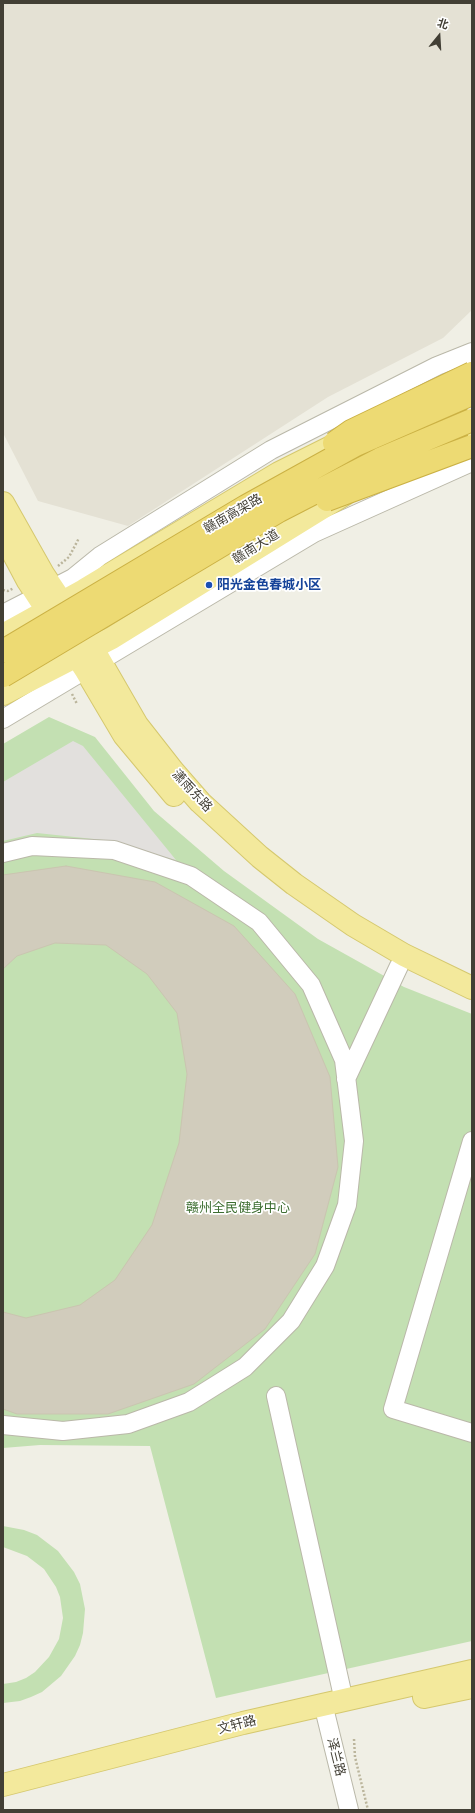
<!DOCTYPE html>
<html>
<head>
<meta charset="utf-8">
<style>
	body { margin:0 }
	#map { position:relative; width:475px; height:1813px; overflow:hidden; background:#f0efe5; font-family:"Work Sans","Noto Sans SC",sans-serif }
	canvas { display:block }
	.frame { position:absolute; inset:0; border:4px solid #423f35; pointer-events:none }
	.north { position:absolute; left:419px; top:16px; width:40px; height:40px; -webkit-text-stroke:3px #fff; paint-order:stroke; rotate:18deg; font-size:11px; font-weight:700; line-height:16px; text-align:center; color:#423f35 }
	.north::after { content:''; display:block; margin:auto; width:14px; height:18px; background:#423f35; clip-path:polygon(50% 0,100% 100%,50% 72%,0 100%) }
</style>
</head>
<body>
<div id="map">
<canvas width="475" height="1813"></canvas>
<div class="frame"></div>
<div class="north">北</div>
</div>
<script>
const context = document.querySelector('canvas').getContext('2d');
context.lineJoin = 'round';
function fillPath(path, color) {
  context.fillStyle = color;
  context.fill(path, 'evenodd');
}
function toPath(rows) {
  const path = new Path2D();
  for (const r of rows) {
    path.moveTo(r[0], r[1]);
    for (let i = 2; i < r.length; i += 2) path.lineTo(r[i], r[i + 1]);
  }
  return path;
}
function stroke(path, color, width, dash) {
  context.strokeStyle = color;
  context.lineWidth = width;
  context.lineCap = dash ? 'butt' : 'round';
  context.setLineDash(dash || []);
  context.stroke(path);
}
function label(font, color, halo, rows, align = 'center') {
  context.font = font + ' "Work Sans","Noto Sans SC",sans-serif';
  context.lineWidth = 3.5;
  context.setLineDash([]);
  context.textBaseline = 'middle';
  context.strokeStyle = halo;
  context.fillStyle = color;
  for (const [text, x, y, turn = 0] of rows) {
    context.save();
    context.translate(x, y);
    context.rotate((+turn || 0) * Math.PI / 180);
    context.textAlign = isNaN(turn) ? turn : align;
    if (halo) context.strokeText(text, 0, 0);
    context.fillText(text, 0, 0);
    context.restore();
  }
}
const residential = toPath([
	[3,3,472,3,472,310,443,338,328,397,128,526,38,501,3,433]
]);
const green = toPath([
	[49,717,95,737,154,811,224,871,318,939,404,987,472,1014,472,1641,216,1698,150,1446,40,1445,3,1448,3,744],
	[3,1526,24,1530,37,1535,58,1551,74,1572,80,1584,85,1609,83,1633,80,1645,75,1656,61,1676,42,1692,31,1697,20,1701,3,1703,3,1684,16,1682,26,1678,35,1672,49,1657,59,1639,63,1618,60,1597,56,1587,44,1569,27,1556,3,1547]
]);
const parking = toPath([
	[73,741,83,746,176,860,103,840,37,833,3,841,3,782]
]);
const building = toPath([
	[66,866,155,882,234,926,295,994,330,1077,338,1167,315,1254,265,1329,194,1384,108,1414,17,1414,3,1409,3,1312,26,1318,80,1305,115,1280,152,1225,179,1143,187,1074,177,1013,147,974,106,945,55,943,17,956,3,969,3,875,66,866]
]);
const path = toPath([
	[58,566,69,557,79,538],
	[3,590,8,591,14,588],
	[72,694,77,704],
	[354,1739,355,1757,368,1810]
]);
const minor = toPath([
	[3,614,73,578,100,556,271,450,437,366,472,352],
	[3,719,314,533,472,462],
	[3,853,32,846,114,850,191,876,259,922,311,985,344,1060,354,1141,347,1205,325,1266,291,1321,245,1367,189,1402,128,1424,63,1431,3,1425],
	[346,1079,399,966],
	[472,1141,393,1409,472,1433],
	[276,1396,344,1701],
	[323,1704,349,1810]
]);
const major = toPath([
	[424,454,472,433],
	[3,503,43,574,92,647,137,725,173,771,200,802,260,857,294,884,353,925,404,955,472,988],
	[3,534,28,581,85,669,124,735,174,795],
	[3,635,84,590,279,473,345,440],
	[3,694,112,638,345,494],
	[424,1697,472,1687],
	[3,1785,243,1723,472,1671]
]);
const highwayBridge = toPath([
	[334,443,351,431,472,373],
	[327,500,472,446],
	[3,651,246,506,356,445,472,394],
	[3,676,279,511,380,459,472,420]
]);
const markers = [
	[209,585,4,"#1a4fb4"]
];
const streetNames = [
	["赣南高架路",233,514,-30],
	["赣南大道",256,547,-32],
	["潇雨东路",192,791,47],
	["文轩路",237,1725,-14],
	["泽兰路",336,1757,76]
];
const transitNames = [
	["阳光金色春城小区",217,585]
];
const parkNames = [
	["赣州全民健身中心",238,1208]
];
fillPath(residential, '#e4e1d4');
fillPath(green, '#c3e0b2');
fillPath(parking, '#e2e0dd');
fillPath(building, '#d1ccbc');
stroke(building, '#cac5b0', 1);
stroke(minor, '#bab8a9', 20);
stroke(major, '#d5c86e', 24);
stroke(path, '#bbb59c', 2.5, [2, 2]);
stroke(minor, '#fff', 18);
stroke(major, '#f3e99c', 22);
stroke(highwayBridge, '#cbb144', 24, []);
stroke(highwayBridge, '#edda73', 22);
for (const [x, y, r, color] of markers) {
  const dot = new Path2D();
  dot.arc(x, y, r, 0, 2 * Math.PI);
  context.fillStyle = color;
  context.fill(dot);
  stroke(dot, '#fff', 1.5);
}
label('13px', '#423f35', '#fff', streetNames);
label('bold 13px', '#164399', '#fff', transitNames, 'left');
label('13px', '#3c6d30', '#fff', parkNames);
</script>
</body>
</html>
